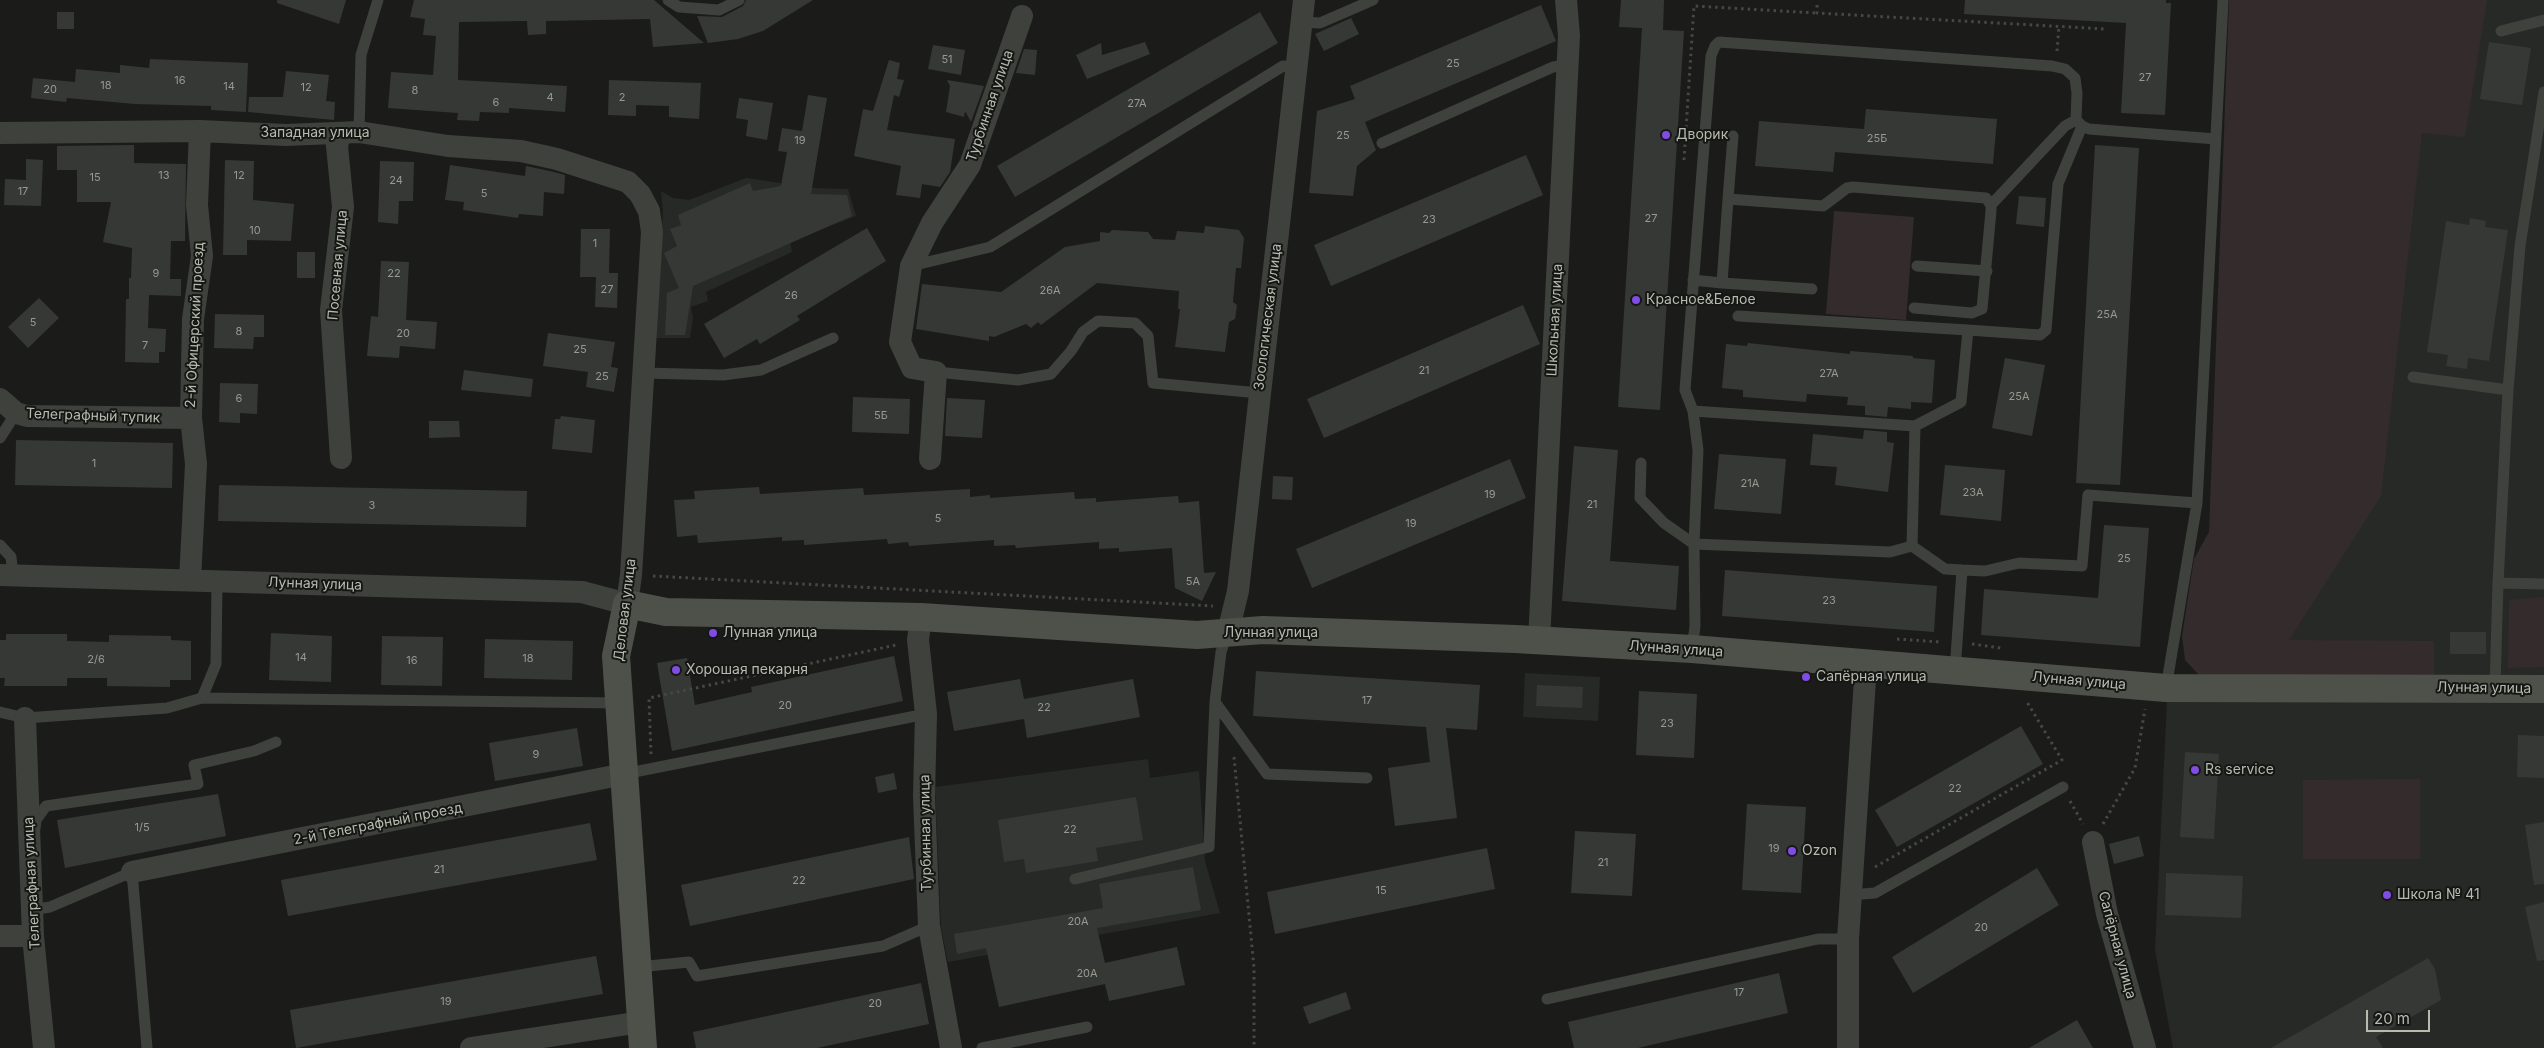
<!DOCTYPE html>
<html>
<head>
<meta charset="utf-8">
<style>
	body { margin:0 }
	#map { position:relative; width:2544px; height:1048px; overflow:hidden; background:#1b1c1a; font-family:Inter,sans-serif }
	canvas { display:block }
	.scale { position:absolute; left:2366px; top:1010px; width:64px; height:22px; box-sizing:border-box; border:2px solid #b6bbae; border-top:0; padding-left:6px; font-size:15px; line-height:18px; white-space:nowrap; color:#b6bbae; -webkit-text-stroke:4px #161715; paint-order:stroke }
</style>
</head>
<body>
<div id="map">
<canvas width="2544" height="1048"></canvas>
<div class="scale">20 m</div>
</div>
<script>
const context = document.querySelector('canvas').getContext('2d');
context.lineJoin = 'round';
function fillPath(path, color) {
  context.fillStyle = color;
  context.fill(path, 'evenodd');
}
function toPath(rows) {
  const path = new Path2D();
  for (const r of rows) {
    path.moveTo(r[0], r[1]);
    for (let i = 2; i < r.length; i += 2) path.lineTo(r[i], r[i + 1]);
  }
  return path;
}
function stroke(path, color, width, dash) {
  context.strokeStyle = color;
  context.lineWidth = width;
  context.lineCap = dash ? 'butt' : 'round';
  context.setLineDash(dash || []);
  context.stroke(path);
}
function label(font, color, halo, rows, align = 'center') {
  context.font = font + ' Inter,sans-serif';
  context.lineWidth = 4;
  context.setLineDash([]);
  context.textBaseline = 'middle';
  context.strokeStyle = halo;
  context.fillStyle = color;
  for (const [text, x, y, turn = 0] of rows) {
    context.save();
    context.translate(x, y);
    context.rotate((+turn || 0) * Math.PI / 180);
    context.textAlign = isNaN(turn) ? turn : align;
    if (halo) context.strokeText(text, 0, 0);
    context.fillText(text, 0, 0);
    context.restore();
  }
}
const built = toPath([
	[2284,0,2544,0,2544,682,2259,676],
	[746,178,814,188,848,189,856,216,790,241,792,252,706,292,708,301,691,307,693,318,690,338,655,338,663,211,661,191,673,198,689,200],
	[1525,673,1600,677,1598,721,1523,717],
	[2544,700,2544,1048,2173,1048,2155,950,2167,701],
	[1148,759,1150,778,1199,771,1205,861,1220,913,948,962,941,928,935,787]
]);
const green = toPath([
	[2229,0,2487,0,2465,137,2422,133,2381,496,2289,640,2434,641,2434,679,2199,675,2185,660,2182,636,2194,559,2209,532],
	[1834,211,1914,217,1906,320,1826,314],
	[2544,597,2544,667,2508,668,2509,600],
	[2420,779,2420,859,2303,859,2303,780]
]);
const building = toPath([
	[277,0,346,0,339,24,277,3],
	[414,0,654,0,704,43,653,47,650,19,546,21,546,34,528,35,527,21,459,22,458,80,567,86,565,112,509,108,509,113,480,112,479,121,457,120,458,113,388,108,391,72,433,75,436,36,423,35,425,19,410,17],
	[746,0,813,0,763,31,738,39,708,43,697,16,722,17,743,6],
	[1621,0,1664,0,1663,30,1684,31,1660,410,1618,407,1642,28,1619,27],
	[1965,0,2166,0,2166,3,2171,3,2165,115,2121,113,2126,23,1964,14],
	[1541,5,1556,41,1365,122,1376,150,1357,166,1353,196,1309,193,1317,111,1355,99,1350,86],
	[57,12,74,12,74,29,57,29],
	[1260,12,1278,43,1015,197,997,166],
	[1351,18,1359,34,1324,51,1315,34],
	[1145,42,1150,54,1087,79,1076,55,1101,43,1102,55],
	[2489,42,2531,48,2522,105,2480,99],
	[933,45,965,50,961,75,928,69],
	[1024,49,1037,50,1035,75,1016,73],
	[150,59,248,63,246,112,211,110,211,106,135,104,67,98,66,102,31,98,33,78,75,82,76,69,120,73,120,65,149,68],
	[889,60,900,63,897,79,904,80,899,97,894,95,887,130,955,139,950,172,940,187,922,184,920,198,896,195,901,166,854,156,863,109,873,111],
	[286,71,329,75,326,101,335,102,334,120,248,112,249,97,283,97],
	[609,80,701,83,699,119,669,117,669,106,636,105,636,116,608,115],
	[947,80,984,86,971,122,965,111,964,117,946,112,950,86],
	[808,95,827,98,811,194,847,195,852,216,693,286,685,335,665,335,667,293,679,288,664,253,677,246,670,229,681,225,678,215,750,183,753,191,781,186,787,152,778,151,782,128,802,131],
	[739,98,773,103,767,140,746,136,748,120,736,118],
	[1866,109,1997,119,1993,164,1835,152,1833,172,1755,166,1759,121,1864,129],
	[134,145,134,163,186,164,185,241,171,241,170,279,181,279,181,296,149,295,148,328,166,329,165,352,159,352,159,363,125,362,126,299,129,299,129,278,131,278,132,248,103,242,111,202,77,202,77,170,57,170,57,146],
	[2095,145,2139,148,2120,485,2076,483],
	[1526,155,1543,195,1331,286,1314,245],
	[26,159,43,160,41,206,4,205,5,179,26,180],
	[225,160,254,161,253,200,294,204,291,241,247,240,247,255,223,255],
	[380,161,414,162,413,201,399,201,398,224,378,222],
	[450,165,525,176,526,166,554,172,565,175,564,194,544,192,543,216,519,214,518,218,463,210,464,202,445,200],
	[2019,196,2046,198,2044,227,2016,224],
	[2470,218,2486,221,2485,227,2508,230,2489,361,2468,358,2467,369,2446,366,2448,355,2427,352,2446,221,2469,225],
	[1205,226,1239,230,1244,238,1241,268,1236,268,1233,302,1237,305,1235,319,1229,322,1225,352,1175,347,1180,309,1178,309,1179,291,1097,283,1041,325,1038,322,1031,328,1026,324,994,337,989,336,989,341,916,329,922,284,1001,292,1065,247,1100,241,1100,232,1109,233,1112,230,1148,232,1153,239,1175,240,1177,231,1204,233],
	[867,228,886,261,797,316,800,320,760,344,757,339,724,358,704,324],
	[581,229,610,229,609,273,618,273,617,308,595,307,596,277,580,277],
	[297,252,315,252,315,278,297,278],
	[381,261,409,262,406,320,437,322,435,349,400,346,399,358,367,356,371,316,378,317],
	[39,298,59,318,28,348,8,327],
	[1523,305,1540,344,1324,438,1307,399],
	[215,314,264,315,264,337,254,337,253,349,214,348],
	[548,333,615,342,611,367,618,368,614,392,586,387,588,372,543,366],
	[1748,343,1850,354,1850,351,1913,356,1913,358,1935,360,1932,403,1911,402,1911,409,1888,407,1887,417,1865,415,1865,406,1847,405,1848,397,1807,394,1806,402,1743,397,1743,390,1722,388,1726,344,1747,346],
	[2005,358,2045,365,2032,436,1992,428],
	[464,370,533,379,531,397,461,390],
	[220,383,258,384,257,414,240,413,240,423,219,422],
	[853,397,910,399,909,434,852,432],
	[947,398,985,400,982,438,945,436],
	[561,416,595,420,592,453,552,449,555,419,560,419],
	[429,421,459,421,460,437,429,438],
	[1864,430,1887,432,1887,442,1894,443,1888,492,1835,485,1837,467,1810,465,1813,434,1863,439],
	[16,440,173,443,172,488,15,485],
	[1574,446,1618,450,1610,561,1679,566,1676,610,1562,601],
	[1719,454,1786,459,1781,514,1714,509],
	[1510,459,1526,498,1312,588,1296,549],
	[1945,465,2005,470,2001,521,1940,515],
	[1273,476,1293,477,1292,500,1272,499],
	[219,485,527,491,526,527,218,521],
	[759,487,760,494,863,488,864,495,970,489,970,497,990,495,990,498,1074,492,1075,499,1096,498,1096,502,1178,496,1179,503,1199,501,1204,573,1216,572,1202,601,1175,588,1172,548,1119,552,1119,548,1099,549,1099,542,1016,548,1015,545,994,546,994,540,909,546,908,542,888,544,887,539,804,545,804,540,782,541,782,537,698,543,697,535,677,537,674,500,695,499,694,491],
	[2104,525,2149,528,2140,647,1981,635,1984,589,2098,598],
	[1725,570,1937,586,1934,632,1722,616],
	[2450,632,2486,632,2486,654,2450,654],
	[271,633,332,636,331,682,269,680],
	[6,634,67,634,67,641,109,642,109,635,171,636,171,640,191,641,191,680,170,680,170,687,107,686,107,678,67,678,67,686,4,686,5,678,0,678,0,640,6,640],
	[382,636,443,637,442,686,381,685],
	[485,639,573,641,572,680,484,678],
	[894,656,903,701,672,751,657,663,687,658,695,705,752,692,751,687],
	[1256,671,1480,685,1477,730,1446,728,1457,818,1395,826,1388,768,1430,762,1426,727,1253,716],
	[1020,679,1024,699,1133,679,1140,717,1027,738,1024,719,954,731,947,692],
	[1537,685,1583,687,1582,708,1536,706],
	[1639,691,1697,694,1694,758,1636,755],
	[2021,726,2043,764,1897,847,1875,810],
	[577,728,583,766,495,781,489,743],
	[2518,735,2544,736,2544,778,2517,777],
	[2185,752,2219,754,2214,839,2180,837],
	[894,773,897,789,878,793,875,777],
	[218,794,226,836,65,868,57,820],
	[1136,797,1143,840,1096,848,1098,861,1026,873,1024,859,1004,862,998,820],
	[1747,804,1806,807,1801,893,1742,890],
	[2544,822,2544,884,2534,885,2525,825],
	[590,823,597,860,288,916,281,880],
	[1575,831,1636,834,1632,896,1571,893],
	[2139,836,2144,856,2114,864,2109,844],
	[909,837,914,879,690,926,681,885],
	[1487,848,1495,889,1275,934,1267,892],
	[1193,867,1201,910,1097,928,1105,963,1177,947,1185,985,1109,1001,1105,984,999,1007,986,948,957,954,954,934,1103,908,1099,884],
	[2037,868,2059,905,1913,993,1892,957],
	[2166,873,2243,876,2241,918,2165,915],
	[2544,902,2544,960,2537,961,2525,907],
	[596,956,603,994,296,1048,290,1010],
	[2428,958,2435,969,2441,1000,2376,1037,2383,1048,2271,1048],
	[1779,973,1788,1013,1638,1048,1574,1048,1568,1022],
	[921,983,929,1024,817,1048,696,1048,693,1032],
	[1346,992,1351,1009,1309,1024,1303,1007],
	[2077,1020,2093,1048,2029,1048]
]);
const path = toPath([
	[1817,5,1817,13,2105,29],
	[2057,51,2059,26],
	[1684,160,1694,6,1817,13],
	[653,576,1213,606],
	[1897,639,1941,642],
	[1972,644,2001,648],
	[651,754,649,698,896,645],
	[1234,757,1254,968,1254,1048],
	[2070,801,2083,824],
	[2103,824,2135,768,2145,709],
	[1875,867,2062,760,2027,702]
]);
const lane = toPath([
	[668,0,679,7,719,10,739,0],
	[1303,22,1320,23,1373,0],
	[2501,31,2544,20],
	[359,132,361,55,378,0],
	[1382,143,1553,67,1567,65],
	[1728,199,1733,136],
	[1991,205,2065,126,2076,120],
	[911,266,990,247,1283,66,1298,68],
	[1917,266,1987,271],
	[1693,280,1722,283,1728,199,1823,206,1847,188,1853,187,1986,198,1991,205,1991,211,1982,309,1972,313,1914,308],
	[1722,283,1812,289],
	[1968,330,2040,335,2046,330,2058,184,2082,126],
	[936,372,1018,380,1051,374,1071,351,1083,332,1098,321,1135,323,1148,336,1153,383,1259,393],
	[643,373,723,375,761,370,833,338],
	[2413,377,2508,390],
	[1693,411,1915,426,1961,402,1968,330,1738,316],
	[0,438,16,413],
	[1641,463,1640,498,1664,523,1694,544,1695,626,1692,649],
	[2197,503,2088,495,2082,566,2019,563,1985,571,1962,570,1945,569,1912,546,1890,552,1694,544,1698,450,1693,411,1685,390,1711,56,1715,46,1719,42,2052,66,2065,69,2075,78,2077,93,2076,120,2082,126,2089,129,2216,139],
	[0,545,11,557,13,576],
	[1912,546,1915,426],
	[2498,583,2508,390,2520,246,2544,92],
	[1955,671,1962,570],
	[2495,687,2498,583,2544,584],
	[2166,688,2197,503,2223,0],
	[202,698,620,703],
	[1215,702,1267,774,1367,778],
	[0,712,25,718,167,708,202,698,216,664,217,582],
	[624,774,926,714],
	[35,829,36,820,46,806,198,784,194,765,254,751,276,742],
	[1075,879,1209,847,1215,702,1221,652,1227,634],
	[1850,895,1875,893,2063,787],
	[32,910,50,907,132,872,147,1048],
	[638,967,689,962,697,976,883,946,929,926],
	[1547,999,1818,939,1848,939],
	[982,1048,1087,1027]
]);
const street = toPath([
	[0,133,200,131,286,135,359,132,448,146,521,151,557,159,628,182,640,194,649,211,652,232,631,575,627,604,582,592,0,575],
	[340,133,337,146,343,207,331,310,341,458],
	[0,399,16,413,27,416,191,418],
	[930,459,936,372,912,368,900,342,911,266,932,223,970,165,1022,16],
	[190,580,196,464,191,418,193,319,202,256,197,205,200,131],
	[921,617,918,640,926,714,924,796,929,926,951,1048],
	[1228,632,1238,591,1304,0],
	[1539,641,1569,36,1566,0],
	[25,718,33,936,44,1048],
	[2093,842,2107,914,2145,1048],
	[132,872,624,774],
	[0,936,33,936],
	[471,1048,641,1022],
	[1848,1048,1848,939,1866,664]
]);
const secondary = toPath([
	[643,1048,616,656,627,604,666,612,921,617,1197,635,1263,630,1515,639,1692,649,2166,688,2544,689]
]);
const markers = [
	[1666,135,5,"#814ce3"],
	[1636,300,5,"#814ce3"],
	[713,633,5,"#814ce3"],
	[676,670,5,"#814ce3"],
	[1806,677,5,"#814ce3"],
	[2195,770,5,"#814ce3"],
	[1792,851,5,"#814ce3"],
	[2387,895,5,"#814ce3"]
];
const numberNames = [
	["51",947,60],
	["25",1453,64],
	["27",2145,78],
	["16",180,81],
	["18",106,86],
	["14",229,87],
	["12",306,88],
	["20",50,90],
	["8",415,91],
	["4",550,98],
	["2",622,98],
	["6",496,103],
	["27А",1137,104],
	["25",1343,136],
	["25Б",1877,139],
	["19",800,141],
	["13",164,176],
	["12",239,176],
	["15",95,178],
	["24",396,181],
	["17",23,192],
	["5",484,194],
	["27",1651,219],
	["23",1429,220],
	["10",255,231],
	["1",595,244],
	["9",156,274],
	["22",394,274],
	["27",607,290],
	["26А",1050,291],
	["26",791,296],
	["25А",2107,315],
	["5",33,323],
	["8",239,332],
	["20",403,334],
	["7",145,346],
	["25",580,350],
	["21",1424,371],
	["27А",1829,374],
	["25",602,377],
	["25А",2019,397],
	["6",239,399],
	["5Б",881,416],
	["1",94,464],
	["21А",1750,484],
	["23А",1973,493],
	["19",1490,495],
	["21",1592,505],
	["3",372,506],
	["5",938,519],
	["19",1411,524],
	["25",2124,559],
	["5А",1193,582],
	["23",1829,601],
	["14",301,658],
	["18",528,659],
	["2/6",96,660],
	["16",412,661],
	["17",1367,701],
	["20",785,706],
	["22",1044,708],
	["23",1667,724],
	["9",536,755],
	["22",1955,789],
	["1/5",142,828],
	["22",1070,830],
	["19",1774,849],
	["21",1603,863],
	["21",439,870],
	["22",799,881],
	["15",1381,891],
	["20А",1078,922],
	["20",1981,928],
	["20А",1087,974],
	["17",1739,993],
	["19",446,1002],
	["20",875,1004]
];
const streetNames = [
	["Турбинная улица",990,106,-71],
	["Западная улица",315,133],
	["Посевная улица",338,265,-85],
	["Зоологическая улица",1268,317,-83],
	["Школьная улица",1555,320,-87],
	["2-й Офицерский проезд",195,325,-87],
	["Телеграфный тупик",93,416,2],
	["Лунная улица",315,584,2],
	["Деловая улица",625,610,-83],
	["Лунная улица",1271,633],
	["Лунная улица",1676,649,4],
	["Лунная улица",2079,681,5],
	["Лунная улица",2484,688,1],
	["2-й Телеграфный проезд",378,824,-11],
	["Турбинная улица",926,833,-91],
	["Телеграфная улица",32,883,-93],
	["Сапёрная улица",2117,945,75]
];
const poiNames = [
	["Дворик",1676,135],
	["Красное&Белое",1646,300],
	["Лунная улица",723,633],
	["Хорошая пекарня",686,670],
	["Сапёрная улица",1816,677],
	["Rs service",2205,770],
	["Ozon",1802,851],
	["Школа № 41",2397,895]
];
fillPath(built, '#272926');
fillPath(green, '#342b2d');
fillPath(building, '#363836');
stroke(path, '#464842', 3, [2.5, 4]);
stroke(lane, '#3e413c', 11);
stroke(street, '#3e413c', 22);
stroke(secondary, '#4e514a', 28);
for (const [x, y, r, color] of markers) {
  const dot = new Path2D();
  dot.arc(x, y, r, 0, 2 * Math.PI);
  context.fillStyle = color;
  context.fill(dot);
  stroke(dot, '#161715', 2);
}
label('11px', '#969a90', null, numberNames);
label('14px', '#b6bbae', '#161715', streetNames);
label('14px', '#b6bbae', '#161715', poiNames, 'left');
</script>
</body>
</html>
